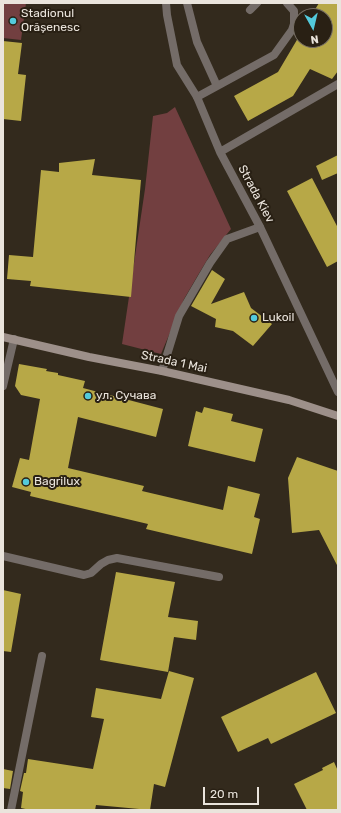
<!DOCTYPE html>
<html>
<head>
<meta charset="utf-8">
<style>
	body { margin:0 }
	#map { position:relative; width:341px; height:813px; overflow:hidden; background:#332a1d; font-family:Rubik,sans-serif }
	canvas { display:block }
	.frame { position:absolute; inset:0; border:4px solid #eae4dc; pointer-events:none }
	.north { position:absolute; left:293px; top:8px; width:40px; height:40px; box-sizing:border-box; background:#292014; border:1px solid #766e64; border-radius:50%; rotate:172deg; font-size:11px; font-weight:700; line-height:16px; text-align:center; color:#eae4dc }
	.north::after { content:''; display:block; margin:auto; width:14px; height:18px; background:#53cadc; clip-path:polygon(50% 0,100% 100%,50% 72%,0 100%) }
	.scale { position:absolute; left:203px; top:787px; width:56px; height:18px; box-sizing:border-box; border:2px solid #eae4dc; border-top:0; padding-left:5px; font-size:12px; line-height:14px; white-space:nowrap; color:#eae4dc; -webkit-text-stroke:3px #292014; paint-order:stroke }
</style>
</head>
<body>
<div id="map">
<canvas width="341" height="813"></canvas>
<div class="frame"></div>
<div class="north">N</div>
<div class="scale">20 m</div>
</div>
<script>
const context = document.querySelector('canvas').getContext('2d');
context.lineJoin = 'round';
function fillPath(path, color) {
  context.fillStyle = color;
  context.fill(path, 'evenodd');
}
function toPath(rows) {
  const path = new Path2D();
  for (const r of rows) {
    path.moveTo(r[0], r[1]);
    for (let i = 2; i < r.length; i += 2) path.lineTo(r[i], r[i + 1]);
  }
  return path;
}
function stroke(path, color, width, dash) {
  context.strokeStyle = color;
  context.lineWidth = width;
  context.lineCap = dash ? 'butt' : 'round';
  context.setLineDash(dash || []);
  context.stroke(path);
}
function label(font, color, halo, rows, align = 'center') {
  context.font = font + ' Rubik,sans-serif';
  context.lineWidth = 4;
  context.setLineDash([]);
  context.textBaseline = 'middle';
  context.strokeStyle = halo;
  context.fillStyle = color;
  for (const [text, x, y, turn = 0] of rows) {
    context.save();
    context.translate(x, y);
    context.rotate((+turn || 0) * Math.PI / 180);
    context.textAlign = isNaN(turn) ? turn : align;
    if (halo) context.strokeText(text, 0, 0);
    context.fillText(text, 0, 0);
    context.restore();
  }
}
const green = toPath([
	[3,3,26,3,21,40,3,38],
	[175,107,231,229,210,255,198,275,184,299,161,354,122,344,145,189,153,116,167,113]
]);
const building = toPath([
	[319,3,338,3,338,71,332,79,310,69,293,96,248,121,234,96,278,72,301,33,301,40,325,40,325,16,311,16],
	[3,41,22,43,18,74,26,75,21,121,3,119],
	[338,155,338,173,322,180,316,166],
	[95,159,92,175,141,180,131,297,30,286,31,281,7,279,9,255,33,257,41,170,59,172,59,163],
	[312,178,338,228,338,261,327,267,287,191],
	[212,270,225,279,211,304,244,292,251,308,272,324,253,346,233,331,215,327,216,319,191,306],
	[19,364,47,369,46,371,58,373,58,375,85,381,83,388,163,409,156,437,78,417,68,468,144,486,142,491,223,510,228,486,260,494,254,517,260,519,252,554,146,529,148,524,30,496,31,492,12,487,20,458,29,460,40,399,21,395,15,386],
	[204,407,233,414,231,421,263,429,255,462,188,446,196,411,202,413],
	[297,457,338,471,338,567,319,530,292,533,288,478],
	[116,572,175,582,168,617,198,621,196,640,174,637,168,672,100,660],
	[3,590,21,594,11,652,3,651],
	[169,671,194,678,165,787,154,784,150,810,96,805,95,810,30,810,21,808,23,792,20,791,24,773,26,773,28,759,93,769,104,719,91,717,96,688,161,699],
	[316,672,336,713,271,744,268,738,238,752,221,717],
	[334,762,338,771,338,810,307,810,294,784,323,770,322,768],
	[3,769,13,771,10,789,3,788]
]);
const service = toPath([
	[187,3,197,42,217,86],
	[250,10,257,3],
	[197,97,274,55,292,30,294,24,294,11,287,3],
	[162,371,179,316,210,263,227,239,260,227],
	[3,556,84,575,91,573,101,564,108,560,117,558,219,577],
	[11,810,42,656]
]);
const minor = toPath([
	[166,3,167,15,177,65,197,97,220,152,260,227,338,392],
	[220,152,338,84],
	[3,386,14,339]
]);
const secondary = toPath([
	[3,337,89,357,162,371,289,400,338,416]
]);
const markers = [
	[13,21,4,"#53cadc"],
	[254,318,4,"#53cadc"],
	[88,396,4,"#53cadc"],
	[26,482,4,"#53cadc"]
];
const poiNames = [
	["Stadionul",21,14],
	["Orășenesc",21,28],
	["Lukoil",262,318],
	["ул. Сучава",96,396],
	["Bagrilux",34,482]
];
const streetNames = [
	["Strada Kiev",256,194,62],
	["Strada 1 Mai",174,362,12]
];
fillPath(green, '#723f40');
fillPath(building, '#b7a847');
stroke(service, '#746c68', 8);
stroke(minor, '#746c68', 8);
stroke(secondary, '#9d908a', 8);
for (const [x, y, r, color] of markers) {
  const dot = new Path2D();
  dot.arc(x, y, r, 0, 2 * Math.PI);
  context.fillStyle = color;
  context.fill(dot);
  stroke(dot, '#292014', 1.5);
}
label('12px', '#eae4dc', '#292014', poiNames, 'left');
label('12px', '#eae4dc', '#292014', streetNames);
</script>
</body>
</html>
